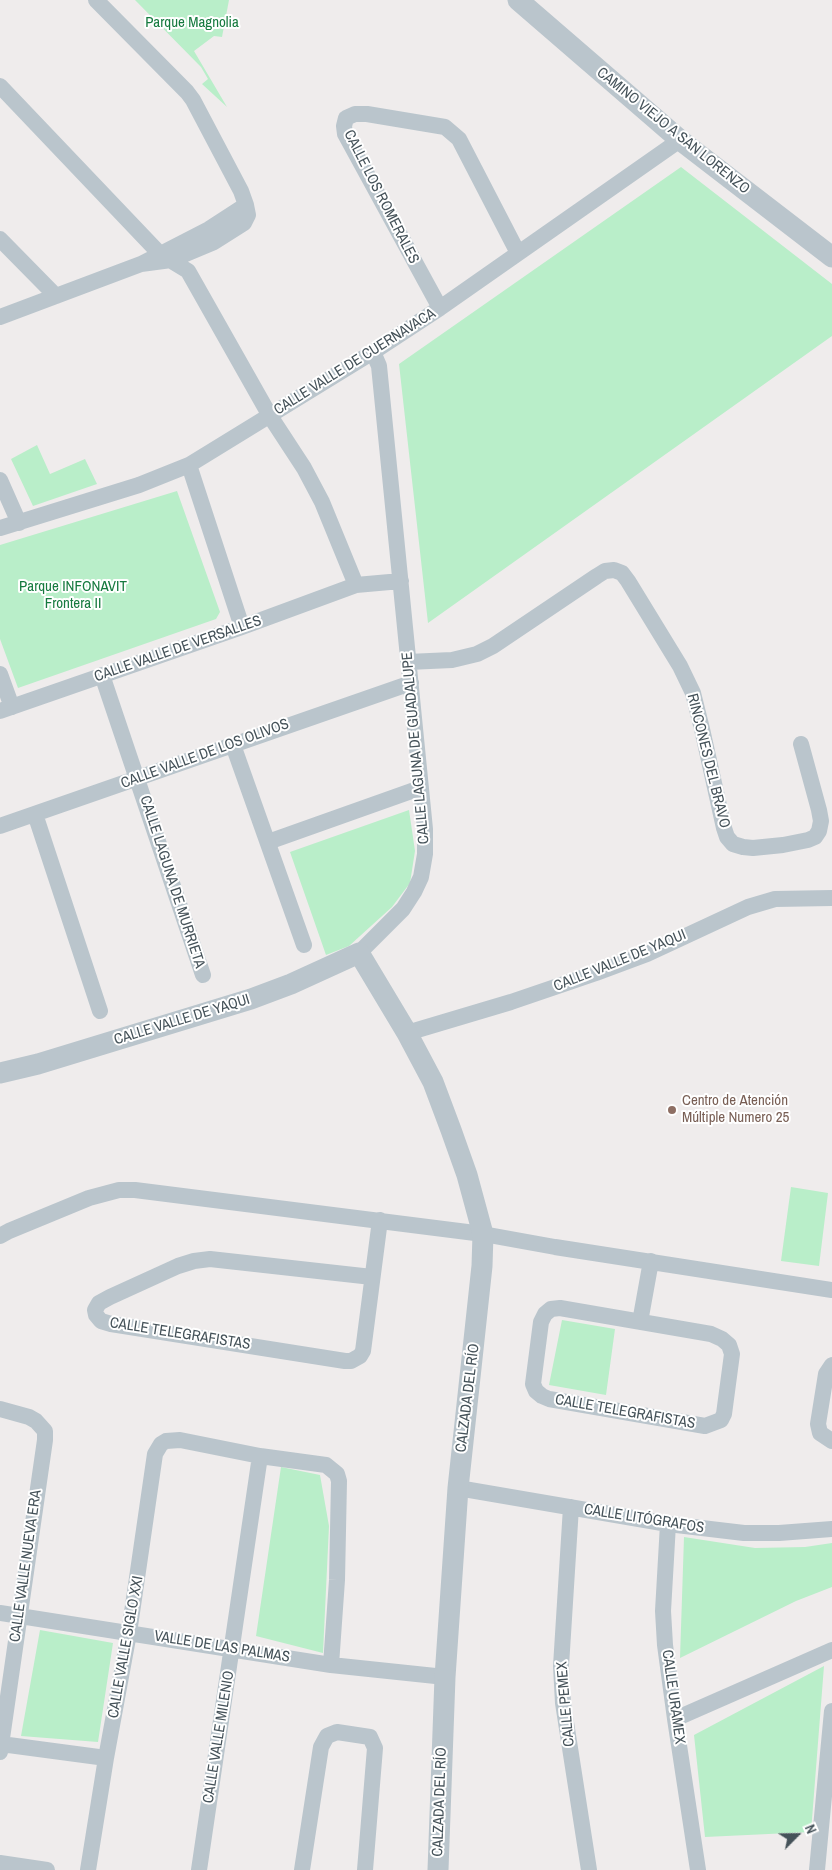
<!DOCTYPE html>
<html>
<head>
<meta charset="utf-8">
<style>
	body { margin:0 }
	#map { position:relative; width:832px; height:1870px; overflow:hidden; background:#efecec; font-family:"Archivo Narrow",sans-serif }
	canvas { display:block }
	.north { position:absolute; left:772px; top:1810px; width:50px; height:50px; -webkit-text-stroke:4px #fff; paint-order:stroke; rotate:67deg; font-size:14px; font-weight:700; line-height:20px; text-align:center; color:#455259 }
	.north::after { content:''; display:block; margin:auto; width:18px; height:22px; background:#455259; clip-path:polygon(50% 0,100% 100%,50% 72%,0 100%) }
</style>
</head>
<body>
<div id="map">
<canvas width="832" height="1870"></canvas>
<div class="north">N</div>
</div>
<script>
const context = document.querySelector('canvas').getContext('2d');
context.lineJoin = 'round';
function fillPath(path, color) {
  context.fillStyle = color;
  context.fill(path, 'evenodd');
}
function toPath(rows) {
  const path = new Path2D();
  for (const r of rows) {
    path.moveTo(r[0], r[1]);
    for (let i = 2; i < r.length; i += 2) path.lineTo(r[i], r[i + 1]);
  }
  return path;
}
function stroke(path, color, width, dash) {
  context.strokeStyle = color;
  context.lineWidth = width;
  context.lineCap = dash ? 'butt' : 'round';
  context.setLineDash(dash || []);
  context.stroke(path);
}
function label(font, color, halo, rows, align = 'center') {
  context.font = font + ' "Archivo Narrow",sans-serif';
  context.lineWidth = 4;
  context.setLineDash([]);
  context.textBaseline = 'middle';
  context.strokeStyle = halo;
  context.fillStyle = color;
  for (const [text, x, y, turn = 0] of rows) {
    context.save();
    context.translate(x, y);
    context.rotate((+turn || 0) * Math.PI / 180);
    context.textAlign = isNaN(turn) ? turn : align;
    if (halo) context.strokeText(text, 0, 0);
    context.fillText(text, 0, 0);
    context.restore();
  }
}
const green = toPath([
	[135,0,229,0,222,37,214,36,194,51,227,107,202,84,208,79,201,67],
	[681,167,832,284,832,336,428,623,399,364],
	[37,445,50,474,85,459,97,484,33,506,11,459],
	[177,491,220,612,216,619,18,688,0,639,0,545],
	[409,810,415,851,410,883,392,907,349,946,326,955,290,852],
	[791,1187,828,1193,819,1266,781,1261],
	[562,1320,615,1329,606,1395,549,1385],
	[281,1467,320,1475,329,1526,323,1653,256,1636],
	[684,1537,755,1548,805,1547,832,1543,832,1587,796,1601,680,1658],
	[40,1630,113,1643,98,1742,21,1736],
	[824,1666,811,1832,705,1837,694,1735]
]);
const minor = toPath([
	[96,0,187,92,193,100,241,191,246,205,248,215,244,223,214,242,171,260,141,264],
	[0,86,160,254,188,271,270,416,304,468,322,502,356,585],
	[0,239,56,296],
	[440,308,345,134,344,126,346,118,355,114,367,114,445,127,459,139,518,253],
	[0,317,141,264,209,229,246,205],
	[189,465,242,627],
	[0,480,19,523],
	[0,528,139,485,189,465,373,352,440,308,680,140],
	[408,662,452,660,477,654,493,646,597,576,605,571,614,570,622,573,628,581,680,666,693,693,702,729,724,828,727,837,733,844,743,847,753,848,783,845,808,840,815,837,819,831,821,821,819,810,801,744],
	[0,674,12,707],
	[102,675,203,975],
	[0,711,242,627,356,585,401,581],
	[233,745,304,945],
	[35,814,100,1011],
	[0,826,411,683],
	[268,842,420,788],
	[359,953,403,909,414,892,421,877,425,854,425,829,390,476,379,366,373,352],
	[407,1033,511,1002,596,973,647,954,748,907,775,899,832,898],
	[0,1236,9,1231,89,1198,119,1190,135,1190,483,1234,555,1247,832,1290],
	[372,1277,210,1259,194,1261,178,1266,110,1297,99,1303,95,1310,96,1315,101,1321,111,1324,345,1361,351,1361,360,1356,363,1351,380,1220],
	[560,1308,711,1334,722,1339,729,1345,732,1354,724,1414,721,1420,705,1426,549,1399,542,1396,536,1391,533,1384,541,1322,545,1314,551,1309,560,1308],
	[640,1322,651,1261],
	[832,1365,826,1374,818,1424,820,1433,832,1441],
	[0,1409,29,1417,36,1421,45,1431,45,1440,0,1752],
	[458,1488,668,1524,744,1533,779,1533,832,1529],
	[571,1507,561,1666,563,1703,589,1870],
	[668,1524,663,1611,665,1645,675,1719,698,1870],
	[0,1613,331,1665,445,1677],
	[675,1719,832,1650],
	[1,1744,106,1758],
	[0,1863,47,1870],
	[88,1870,106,1758,129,1633,155,1454,161,1444,166,1441,180,1440,260,1456,326,1465,337,1474,339,1481,337,1580,331,1665],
	[199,1870,260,1456],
	[302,1870,321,1747,327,1736,337,1732,370,1737,375,1748,365,1870],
	[817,1870,832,1711]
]);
const tertiary = toPath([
	[518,0,680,140,832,257],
	[0,1073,38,1064,251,999,291,984,359,953,407,1033,433,1082,451,1130,467,1175,483,1234,482,1266,458,1488,445,1677,438,1870]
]);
const markers = [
	[672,1110,5,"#8d6e63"]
];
const parkNames = [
	["Parque Magnolia",192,23],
	["Parque INFONAVIT",73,587],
	["Frontera II",73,604]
];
const streetNames = [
	["CAMINO VIEJO A SAN LORENZO",673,131,39],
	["CALLE LOS ROMERALES",381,197,63],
	["CALLE VALLE DE CUERNAVACA",355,362,-32],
	["CALLE VALLE DE VERSALLES",178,649,-19],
	["CALLE LAGUNA DE GUADALUPE",416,748,-95],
	["CALLE VALLE DE LOS OLIVOS",205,754,-20],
	["RINCONES DEL BRAVO",708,761,76],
	["CALLE LAGUNA DE MURRIETA",172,882,72],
	["CALLE VALLE DE YAQUI",620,961,-22],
	["CALLE VALLE DE YAQUI",182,1020,-17],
	["CALLE TELEGRAFISTAS",180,1334,9],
	["CALZADA DEL RÍO",468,1398,-83],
	["CALLE TELEGRAFISTAS",625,1412,10],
	["CALLE LITÓGRAFOS",644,1519,9],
	["CALLE VALLE NUEVA ERA",26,1566,-82],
	["CALLE VALLE SIGLO XXI",126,1647,-80],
	["VALLE DE LAS PALMAS",222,1647,9],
	["CALLE URAMEX",673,1697,82],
	["CALLE PEMEX",566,1704,-95],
	["CALLE VALLE MILENIO",219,1737,-81],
	["CALZADA DEL RÍO",440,1802,-88]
];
const educationNames = [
	["Centro de Atención",682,1101],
	["Múltiple Numero 25",682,1118]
];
fillPath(green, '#b9eec9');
stroke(minor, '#bac5cc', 16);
stroke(tertiary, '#bac5cc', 21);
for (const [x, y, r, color] of markers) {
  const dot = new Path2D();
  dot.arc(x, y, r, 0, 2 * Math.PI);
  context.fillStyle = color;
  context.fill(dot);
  stroke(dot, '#fff', 2);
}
label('15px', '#167a3f', '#fff', parkNames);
label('15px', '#455259', '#fff', streetNames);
label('15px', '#785e54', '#fff', educationNames, 'left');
</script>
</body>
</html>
